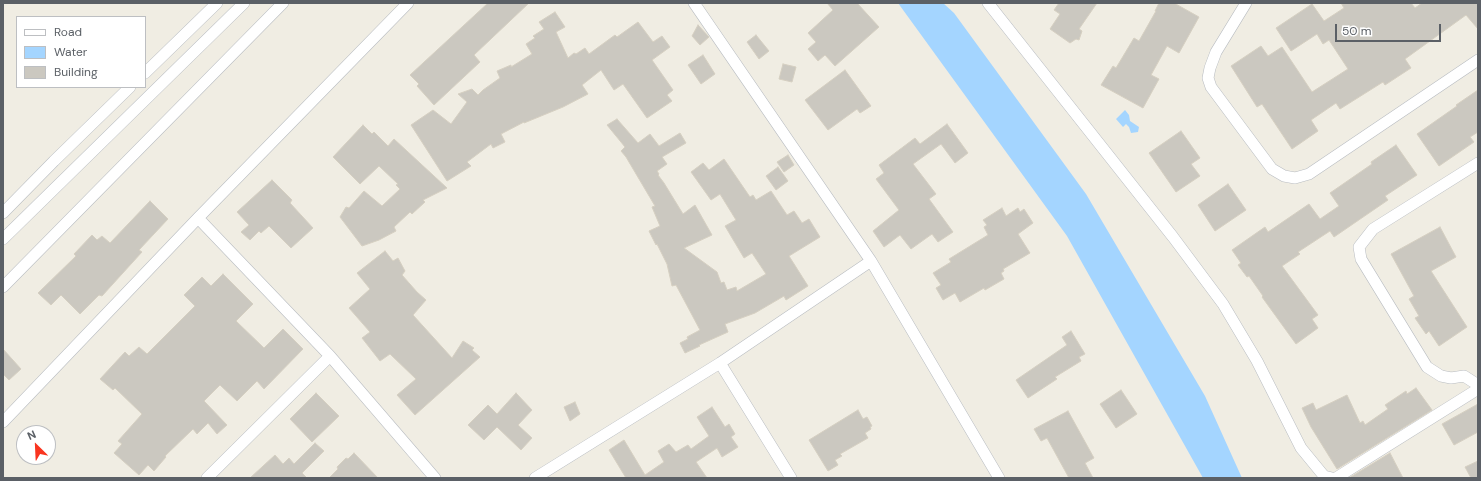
<!DOCTYPE html>
<html>
<head>
<meta charset="utf-8">
<style>
	body { margin:0 }
	#map { position:relative; width:1481px; height:481px; overflow:hidden; background:#f0ede3; font-family:"DM Sans",sans-serif }
	canvas { display:block }
	.frame { position:absolute; inset:0; border:4px solid #5b6066; pointer-events:none }
	.legend { position:absolute; left:16px; top:16px; width:130px; height:72px; box-sizing:border-box; background:#fff; border:1px solid #bdbfc2; margin:0; padding:5px 7px; list-style:none; font-size:12px; color:#5b6066 }
	.legend li { display:flex; align-items:center; gap:8px; height:20px }
	.legend b { width:20px; border:1px solid #bdbfc2 }
	.north { position:absolute; left:16px; top:425px; width:40px; height:40px; box-sizing:border-box; background:#fff; border:1px solid #bdbfc2; border-radius:50%; rotate:336deg; font-size:11px; font-weight:700; line-height:16px; text-align:center; color:#5b6066 }
	.north::after { content:''; display:block; margin:auto; width:14px; height:18px; background:#f93520; clip-path:polygon(50% 0,100% 100%,50% 72%,0 100%) }
	.scale { position:absolute; left:1335px; top:24px; width:106px; height:18px; box-sizing:border-box; border:2px solid #5b6066; border-top:0; padding-left:5px; font-size:12px; line-height:14px; white-space:nowrap; color:#5b6066; -webkit-text-stroke:3px #fff; paint-order:stroke }
</style>
</head>
<body>
<div id="map">
<canvas width="1481" height="481"></canvas>
<div class="frame"></div>
<ul class="legend">
<li><b style="height:5px;background:#fff"></b>Road</li>
<li><b style="height:11px;background:#a4d5ff"></b>Water</li>
<li><b style="height:11px;background:#cbc8c0"></b>Building</li>
</ul>
<div class="north">N</div>
<div class="scale">50 m</div>
</div>
<script>
const context = document.querySelector('canvas').getContext('2d');
context.lineJoin = 'round';
function fillPath(path, color) {
  context.fillStyle = color;
  context.fill(path, 'evenodd');
}
function toPath(rows) {
  const path = new Path2D();
  for (const r of rows) {
    path.moveTo(r[0], r[1]);
    for (let i = 2; i < r.length; i += 2) path.lineTo(r[i], r[i + 1]);
  }
  return path;
}
function stroke(path, color, width, dash) {
  context.strokeStyle = color;
  context.lineWidth = width;
  context.lineCap = dash ? 'butt' : 'round';
  context.setLineDash(dash || []);
  context.stroke(path);
}
const water = toPath([
	[898,3,943,3,954,13,1086,194,1205,396,1242,478,1203,478,1067,236],
	[1125,110,1129,115,1130,121,1139,127,1138,132,1131,133,1129,127,1126,124,1123,127,1116,119]
]);
const building = toPath([
	[488,3,529,3,474,55,480,62,434,105,417,86,419,84,410,75,488,3],
	[827,3,857,3,879,27,835,66,825,55,818,61,808,49,816,42,808,33,833,10,827,3],
	[1059,3,1097,3,1079,29,1082,31,1079,40,1076,39,1070,43,1050,29,1060,14,1054,10,1059,3],
	[1159,3,1174,3,1199,17,1179,53,1167,46,1151,75,1159,79,1143,108,1101,85,1113,66,1116,68,1134,38,1139,41,1156,11,1155,11,1159,3],
	[1341,3,1411,3,1415,8,1422,3,1478,3,1478,29,1466,15,1405,59,1411,68,1385,85,1383,82,1340,109,1336,103,1311,120,1318,131,1292,149,1262,104,1257,107,1231,66,1261,46,1268,56,1282,47,1312,92,1348,69,1329,40,1323,44,1317,34,1291,51,1276,28,1312,4,1324,21,1344,8,1341,3],
	[555,12,565,27,556,32,568,58,574,53,576,54,585,48,589,54,615,35,617,37,638,22,653,42,662,36,670,47,652,60,673,90,667,95,672,101,647,118,623,84,614,90,601,70,582,85,588,94,563,107,524,123,524,122,501,134,505,142,493,148,491,144,467,162,471,166,447,181,411,125,433,110,451,124,467,102,458,94,472,89,478,95,483,90,500,78,497,71,511,65,511,67,532,54,526,44,535,38,533,36,544,29,539,22,555,12],
	[698,25,709,37,700,45,692,36,698,25],
	[756,35,769,51,759,59,747,42,756,35],
	[703,55,715,74,701,84,688,65,703,55],
	[783,64,796,67,792,82,779,79,783,64],
	[845,70,871,106,860,113,857,109,828,130,805,100,845,70],
	[1478,90,1478,132,1470,137,1474,142,1439,166,1417,134,1457,106,1456,105,1478,90],
	[617,119,638,143,650,134,659,146,680,133,686,143,662,157,667,164,657,171,659,174,658,175,664,183,683,214,695,205,712,235,684,248,717,272,721,283,724,282,727,290,736,287,737,291,766,274,752,253,744,258,725,226,736,220,720,194,711,200,691,172,703,163,709,170,724,159,750,197,753,195,756,200,771,191,787,215,794,211,802,223,809,219,820,237,789,256,808,286,786,300,784,296,755,313,725,324,728,332,699,345,700,346,685,353,680,343,688,339,687,337,700,330,676,285,672,286,667,264,657,244,656,245,649,231,660,226,652,207,655,206,626,157,621,151,625,147,607,125,617,119],
	[947,124,968,153,955,163,941,144,913,164,936,194,929,199,953,232,938,242,932,234,911,249,900,235,884,247,873,231,899,210,876,179,884,173,879,165,915,138,920,144,947,124],
	[363,125,372,134,374,132,388,146,394,139,447,188,423,200,425,202,412,214,410,212,394,227,396,231,379,240,362,246,340,217,346,207,349,208,364,191,382,206,400,189,396,185,398,184,379,166,360,184,333,157,363,125],
	[1181,131,1200,158,1191,164,1200,176,1176,192,1149,153,1181,131],
	[1396,145,1417,175,1385,196,1388,200,1334,237,1330,231,1298,252,1300,254,1282,266,1318,315,1312,319,1318,328,1296,344,1262,297,1263,296,1249,276,1247,277,1238,265,1241,263,1232,250,1265,227,1268,232,1309,204,1320,219,1339,206,1330,193,1372,164,1371,162,1396,145],
	[788,155,794,165,784,172,777,162,788,155],
	[778,167,788,181,776,190,766,176,778,167],
	[272,180,292,200,290,203,313,228,291,248,269,226,261,233,259,231,250,240,241,232,249,225,237,212,272,180],
	[1228,184,1246,210,1215,231,1198,205,1228,184],
	[150,201,168,219,139,250,142,252,102,296,99,295,80,314,61,295,51,305,38,293,76,256,74,254,92,235,97,240,102,236,110,243,150,201],
	[1002,208,1006,216,1018,208,1020,212,1024,209,1033,223,1018,234,1030,253,1003,269,1004,271,1001,273,1004,279,985,290,984,288,960,302,955,293,943,300,936,288,941,285,933,273,951,262,949,259,988,235,984,227,987,225,983,220,1002,208],
	[1440,227,1456,257,1431,271,1467,327,1439,346,1429,331,1426,334,1415,318,1419,316,1409,299,1414,296,1391,254,1440,227],
	[385,251,393,261,398,258,405,271,402,275,417,292,426,300,413,315,452,358,463,341,474,348,472,350,480,357,415,415,397,395,416,379,390,354,380,361,362,338,370,332,349,308,370,289,357,273,385,251],
	[223,274,253,304,236,321,264,348,283,329,303,349,264,389,257,381,237,401,220,385,204,401,227,425,217,434,208,423,197,434,193,429,165,456,166,457,154,471,148,465,139,475,114,453,122,444,118,441,142,414,115,388,113,390,100,379,125,352,129,356,139,347,147,354,195,306,184,295,202,277,211,286,223,274],
	[1071,331,1085,354,1079,357,1081,361,1055,377,1057,379,1028,398,1016,380,1067,345,1062,337,1071,331],
	[3,349,21,369,9,380,3,374,3,349],
	[1416,388,1432,410,1337,469,1311,427,1302,408,1313,403,1316,410,1347,395,1360,423,1363,421,1365,425,1388,409,1385,405,1406,391,1407,394,1416,388],
	[1121,390,1137,414,1116,428,1100,404,1121,390],
	[316,393,339,416,312,442,290,419,316,393],
	[516,393,532,410,518,425,532,438,521,450,497,427,484,440,468,425,488,405,497,414,516,393],
	[575,402,580,414,570,421,564,407,575,402],
	[1478,404,1478,432,1454,445,1442,424,1478,404],
	[712,407,725,427,729,424,735,434,731,437,738,447,722,457,717,448,696,462,707,478,626,478,609,450,624,440,645,475,664,462,658,451,669,444,676,452,688,445,691,449,709,436,697,417,712,407],
	[858,410,863,419,867,417,872,426,870,427,871,429,865,433,868,438,840,454,842,456,835,460,838,465,828,471,809,440,858,410],
	[1068,411,1094,458,1085,463,1093,478,1069,478,1047,438,1041,441,1034,429,1068,411],
	[315,443,324,451,302,473,307,478,250,478,275,455,283,464,289,458,294,464,315,443],
	[354,453,378,478,329,478,338,469,337,467,346,458,348,459,354,453],
	[1390,453,1403,478,1349,478,1390,453],
	[1478,461,1478,478,1471,478,1465,467,1478,461]
]);
const minor = toPath([
	[694,3,871,261,999,478],
	[988,3,1173,237,1223,304,1257,361,1301,448,1324,476,1332,478],
	[1246,3,1216,52,1210,68,1208,78,1211,87,1272,169,1284,176,1295,178,1309,174,1478,60],
	[145,73,217,3],
	[1478,163,1373,229,1359,247,1361,259,1427,367,1441,376,1451,378,1464,376,1478,385],
	[3,213,54,161,130,87],
	[198,218,330,356,435,478],
	[3,239,244,3],
	[3,287,283,3],
	[720,363,791,478],
	[3,422,198,218,408,3],
	[207,478,330,356],
	[535,478,720,363,871,261],
	[1336,478,1478,389]
]);
fillPath(water, '#a4d5ff');
fillPath(building, '#cbc8c0');
stroke(building, '#d5cfc1', 1);
stroke(minor, '#b8bcc1', 12);
stroke(minor, '#fff', 11);
</script>
</body>
</html>
